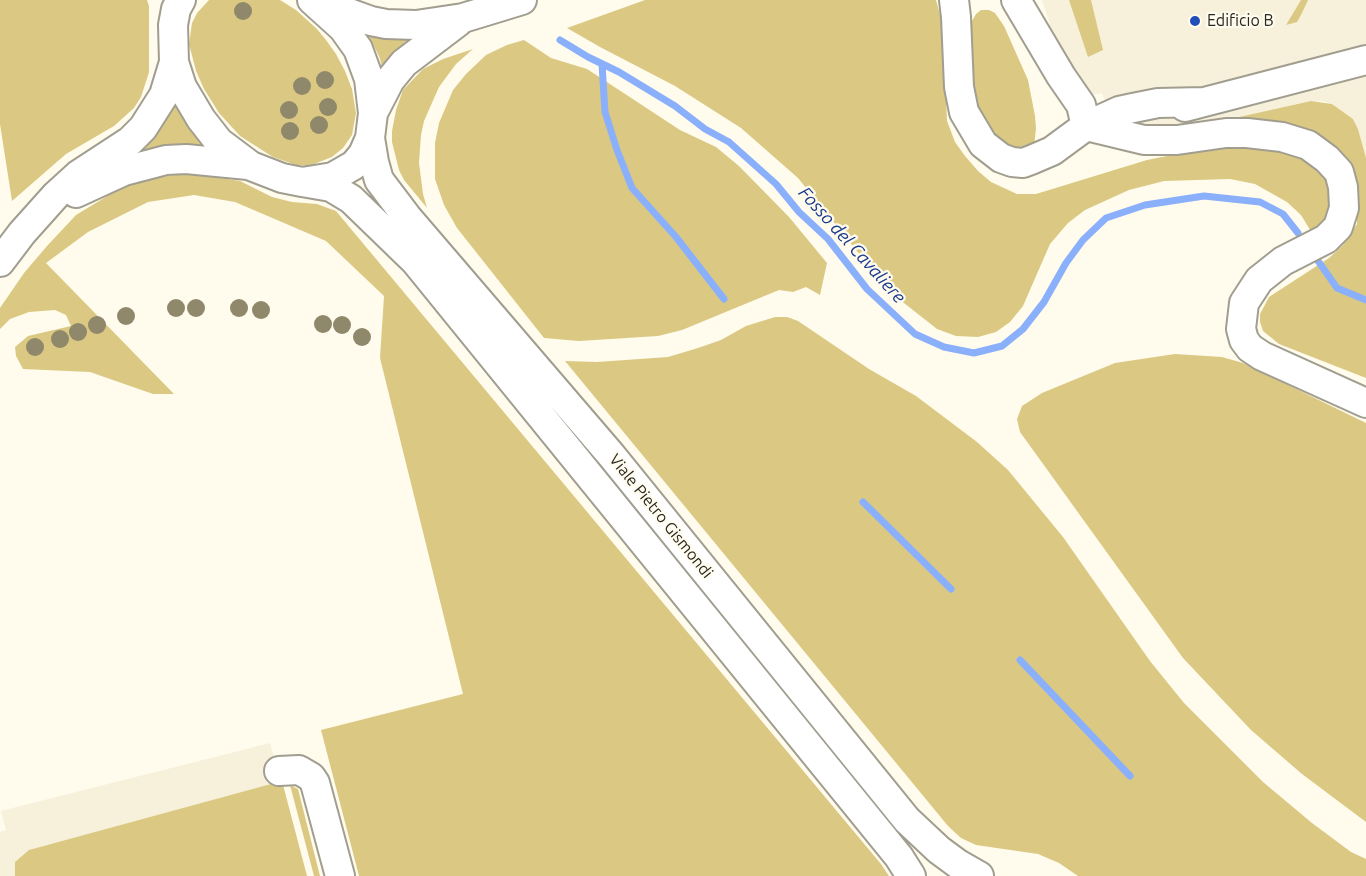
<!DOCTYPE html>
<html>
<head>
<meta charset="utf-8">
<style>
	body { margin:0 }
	canvas { display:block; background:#fffbed }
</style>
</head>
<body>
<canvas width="1366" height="876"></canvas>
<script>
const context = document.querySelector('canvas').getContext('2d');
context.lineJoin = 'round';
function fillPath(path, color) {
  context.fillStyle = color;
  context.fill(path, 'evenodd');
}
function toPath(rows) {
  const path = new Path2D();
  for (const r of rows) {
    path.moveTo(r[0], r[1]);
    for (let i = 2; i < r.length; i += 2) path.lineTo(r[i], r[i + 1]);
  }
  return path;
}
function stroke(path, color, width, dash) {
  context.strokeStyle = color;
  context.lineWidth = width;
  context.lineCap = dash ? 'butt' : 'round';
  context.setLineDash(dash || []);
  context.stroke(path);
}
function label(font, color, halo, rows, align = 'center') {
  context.font = font + ' Ubuntu,sans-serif';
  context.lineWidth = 4.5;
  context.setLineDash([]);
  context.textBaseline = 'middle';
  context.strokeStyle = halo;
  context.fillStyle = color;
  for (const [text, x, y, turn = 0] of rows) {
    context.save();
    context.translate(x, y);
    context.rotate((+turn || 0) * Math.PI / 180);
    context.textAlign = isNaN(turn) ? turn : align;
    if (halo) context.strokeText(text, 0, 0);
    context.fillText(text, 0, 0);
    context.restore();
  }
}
const built = toPath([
	[1042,0,1366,0,1366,158,1358,129,1353,119,1332,104,1322,101,1311,101,1221,121,1121,140,1102,93,1091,95,1063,65],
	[270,743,307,876,0,876,0,832,6,830,1,811]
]);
const green = toPath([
	[0,0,147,0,149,6,149,72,141,97,134,108,114,126,66,154,12,201,0,124],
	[209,0,280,0,296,10,317,29,326,40,336,54,345,71,352,89,356,113,352,135,343,148,332,157,309,166,296,165,273,157,240,136,219,113,204,89,196,71,189,44,192,23,197,13],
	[645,0,936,0,943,25,947,121,955,142,965,156,978,171,991,182,1017,194,1036,194,1147,160,1218,146,1242,143,1305,155,1332,185,1329,217,1312,233,1301,215,1287,202,1255,184,1230,179,1164,181,1129,190,1085,210,1068,223,1050,244,1023,306,1010,322,996,332,978,337,956,336,937,329,890,292,798,178,741,128,675,86,600,47,567,28],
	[1069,0,1091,0,1103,50,1088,57],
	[1301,0,1308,0,1301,15,1297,22,1286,25],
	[981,10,989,10,995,13,1004,26,1028,80,1035,116,1036,128,1034,147,1025,155,995,142,971,96,972,21,976,14],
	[368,35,412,36,394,52,383,70,379,56],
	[524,40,551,58,587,69,680,130,716,147,739,166,789,217,827,263,820,295,806,287,793,292,779,290,682,330,658,336,579,341,544,338,457,228,444,205,435,179,435,143,439,123,453,90,466,74,486,55,507,45],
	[473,49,456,64,439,87,424,121,421,135,419,163,423,194,427,208,404,180,399,170,392,142,392,131,396,110,403,90,423,69,443,59],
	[171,94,184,121,204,147,142,156,128,152],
	[1311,101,1332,104,1353,119,1358,129,1366,158,1366,378,1279,344,1263,331,1260,322,1260,314,1269,297,1329,258,1343,245,1357,224,1357,210,1347,168,1221,121],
	[189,173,240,181,272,197,292,202,317,204,336,211,881,864,889,876,359,876,321,730,463,694,380,358,384,296,326,241,235,202,194,195,148,202,88,232,46,263,174,394,153,394,90,372,23,369,16,356,15,347,28,336,71,326,66,315,55,310,29,312,10,319,0,329,0,308,24,273,47,246,76,215,114,192,140,180],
	[775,317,787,317,798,321,869,369,916,396,977,442,1008,470,1063,537,1150,661,1184,703,1263,782,1312,823,1351,852,1366,859,1366,876,1078,876,1059,863,1038,854,976,845,961,838,948,826,565,361,597,362,668,357,698,348,721,340,746,326],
	[1175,354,1222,357,1243,363,1366,423,1366,822,1302,774,1251,730,1183,658,1020,432,1017,419,1022,406,1042,393,1115,363],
	[282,781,307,876,15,876,15,862,29,850],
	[290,785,298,789,320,876,314,876]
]);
const stream = toPath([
	[560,40,588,57,619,72,675,106,705,129,729,142,776,184,799,212,828,239,867,289,915,334,944,347,974,353,1002,346,1023,329,1044,302,1066,263,1083,240,1106,218,1145,205,1204,196,1260,202,1283,214,1298,233],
	[602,64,605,112,617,150,632,188,676,237,724,299],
	[1316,258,1337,288,1366,300],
	[863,502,951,589],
	[1020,660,1130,776]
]);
const minor = toPath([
	[181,0,176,9,173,25,174,62,182,87,201,119,219,142,251,166,282,178,302,182,333,177,354,165,363,154,370,138,373,113,369,79,358,49,343,28,312,0],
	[954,0,956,17,959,87,964,112,983,144,1001,158,1012,162,1023,163,1031,160,1052,151,1086,126,1119,111,1133,108,1158,103,1203,102],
	[1016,0,1061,76,1081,105,1086,126],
	[324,4,371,21,386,24,416,25,463,18,522,0],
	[1185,107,1366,60],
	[373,113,390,80,404,63,458,22],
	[1086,126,1144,140,1177,140,1226,133,1247,133,1282,137,1308,145,1327,159,1339,172,1343,187,1344,208,1338,227,1326,239,1283,261,1259,280,1244,303,1241,329,1244,340,1250,348,1262,356,1366,403],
	[370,138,374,162,379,180,407,217,612,456,907,820,939,850,958,864,979,876],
	[302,182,331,187,351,199,415,261,899,857,911,876],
	[76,193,124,171,166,160,186,159,248,165],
	[0,262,22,233,56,195,78,175,130,141,143,128,164,95,174,62],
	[279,771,299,770,311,777,315,783,340,876]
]);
const trees = [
	[243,11],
	[325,80],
	[302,86],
	[328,107],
	[289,110],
	[319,125],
	[290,131],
	[176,308],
	[196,308],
	[239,308],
	[261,310],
	[126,316],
	[323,324],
	[97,325],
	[342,325],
	[78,332],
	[362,337],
	[60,339],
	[35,347]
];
const markers = [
	[1195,21,6,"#214dba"]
];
const poiNames = [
	["Edificio B",1207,21]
];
const streetNames = [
	["Viale Pietro Gismondi",661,516,51]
];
const waterNames = [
	["Fosso del Cavaliere",852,245,48]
];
fillPath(built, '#f7f1db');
fillPath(green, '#dbc983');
stroke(stream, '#8bb0fb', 7);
stroke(minor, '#a19e90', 32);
stroke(minor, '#fff', 28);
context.fillStyle = '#8f886b';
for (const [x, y] of trees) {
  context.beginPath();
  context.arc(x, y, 9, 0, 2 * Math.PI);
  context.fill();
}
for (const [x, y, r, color] of markers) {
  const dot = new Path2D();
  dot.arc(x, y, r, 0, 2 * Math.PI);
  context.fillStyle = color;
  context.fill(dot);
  stroke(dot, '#fffbed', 2);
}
label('16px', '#282722', '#fffbed', poiNames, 'left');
label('16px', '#282722', '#fffbed', streetNames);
label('italic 18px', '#17398e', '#fffbed', waterNames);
</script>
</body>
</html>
